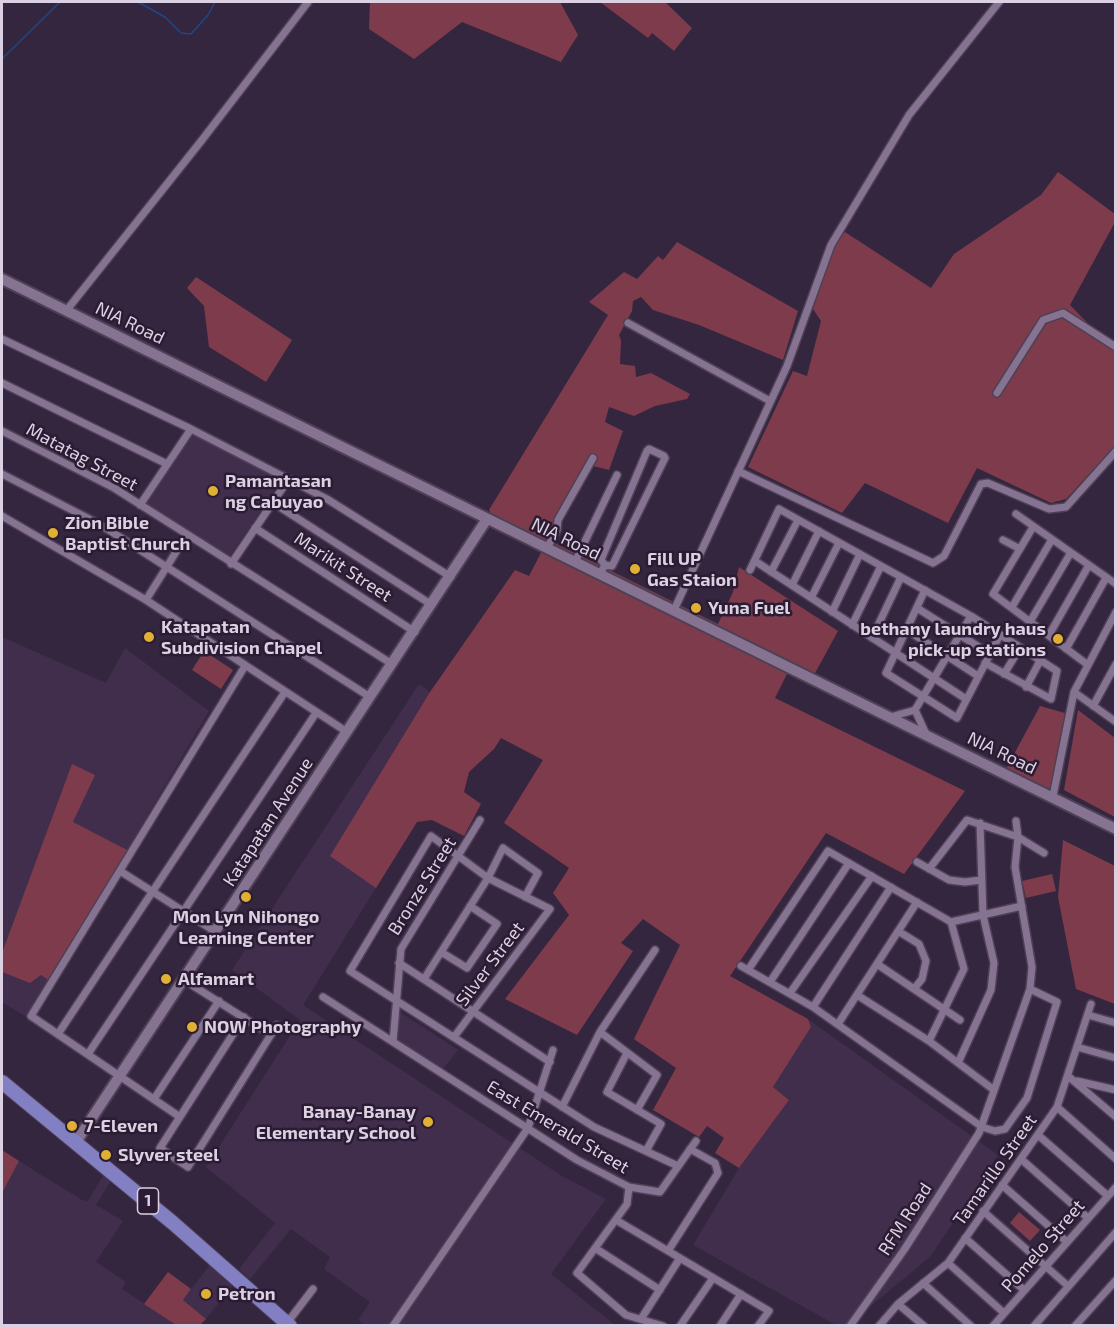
<!DOCTYPE html>
<html>
<head>
<meta charset="utf-8">
<style>
	body { margin:0 }
	#map { position:relative; width:1117px; height:1327px; overflow:hidden; background:#35263f; font-family:"Exo 2",sans-serif }
	canvas { display:block }
	.frame { position:absolute; inset:0; border:3px solid #dbd1e2; pointer-events:none }
</style>
</head>
<body>
<div id="map">
<canvas width="1117" height="1327"></canvas>
<div class="frame"></div>
</div>
<script>
const context = document.querySelector('canvas').getContext('2d');
context.lineJoin = 'round';
function fillPath(path, color) {
  context.fillStyle = color;
  context.fill(path, 'evenodd');
}
function toPath(rows) {
  const path = new Path2D();
  for (const r of rows) {
    path.moveTo(r[0], r[1]);
    for (let i = 2; i < r.length; i += 2) path.lineTo(r[i], r[i + 1]);
  }
  return path;
}
function stroke(path, color, width, dash) {
  context.strokeStyle = color;
  context.lineWidth = width;
  context.lineCap = dash ? 'butt' : 'round';
  context.setLineDash(dash || []);
  context.stroke(path);
}
function label(font, color, halo, rows, align = 'center') {
  context.font = font + ' "Exo 2",sans-serif';
  context.lineWidth = 5;
  context.setLineDash([]);
  context.textBaseline = 'middle';
  context.strokeStyle = halo;
  context.fillStyle = color;
  for (const [text, x, y, turn = 0] of rows) {
    context.save();
    context.translate(x, y);
    context.rotate((+turn || 0) * Math.PI / 180);
    context.textAlign = isNaN(turn) ? turn : align;
    if (halo) context.strokeText(text, 0, 0);
    context.fillText(text, 0, 0);
    context.restore();
  }
}
const built = toPath([
	[192,434,281,480,230,556,144,503],
	[2,637,106,683,125,648,209,711,28,1018,2,1002],
	[419,684,472,723,417,822,303,1005,562,1176,606,1199,551,1274,615,1325,365,1325,358,1320,370,1302,324,1269,330,1257,291,1229,250,1279,239,1269,275,1223,206,1167,300,1020,232,970],
	[400,1012,458,1050,443,1069,398,1042],
	[808,1019,998,1155,930,1257,867,1309,854,1325,836,1325,693,1245,739,1168,789,1100,773,1087,811,1027],
	[19,1161,82,1200,88,1201,104,1174,111,1180,96,1205,123,1221,96,1262,126,1282,122,1289,176,1325,2,1326,2,1193],
	[212,1262,236,1281,206,1319,183,1300]
]);
const green = toPath([
	[370,2,560,2,578,35,561,62,462,22,414,59,369,29],
	[600,2,665,2,692,28,674,51,652,33,648,38],
	[1058,172,1115,214,1115,222,1070,305,1106,342,1115,347,1115,446,1066,499,1051,503,977,468,948,523,865,483,842,513,748,467,793,371,807,376,821,321,813,309,831,249,845,232,931,288,954,254,1041,195],
	[677,242,798,311,783,360,699,325,653,310,641,297,633,301,632,311,619,335,621,340,620,364,635,366,636,377,651,373,690,394,687,399,655,406,634,416,609,407,605,422,623,431,609,470,589,465,549,540,718,624,733,592,739,567,838,631,814,675,792,664,775,698,965,791,904,874,826,833,730,976,808,1019,811,1027,773,1087,789,1100,739,1168,715,1153,724,1138,707,1126,699,1137,653,1110,676,1068,634,1039,680,945,643,919,621,943,633,951,577,1035,505,999,569,915,553,893,569,868,504,823,543,760,501,738,494,749,469,772,464,792,481,804,464,836,432,820,417,822,376,888,330,856,430,692,515,570,529,576,546,543,493,517,489,510,608,315,589,302,624,272,637,279,658,256,663,260],
	[196,277,292,340,266,382,209,347,204,306,187,288],
	[204,651,233,670,221,689,192,670],
	[1040,706,1065,713,1051,792,1006,769],
	[1078,710,1115,738,1115,817,1064,790],
	[72,764,95,775,73,822,127,850,50,981,41,975,30,983,2,972,2,953],
	[1063,840,1115,866,1115,1004,1076,989,1058,897],
	[1052,874,1056,891,1026,898,1022,881],
	[2,1150,19,1161,2,1193],
	[1019,1212,1040,1230,1030,1241,1010,1223],
	[168,1272,191,1289,183,1300,206,1319,200,1325,176,1325,144,1304]
]);
const stream = toPath([
	[138,2,165,17,181,33,191,34,208,15,215,2],
	[2,59,60,2]
]);
const street = toPath([
	[66,311,202,140,308,2],
	[628,323,770,401],
	[2,339,191,429,327,499,451,577],
	[2,383,167,464],
	[997,393,1043,320,1063,313,1116,347],
	[2,431,114,488,392,664],
	[738,471,933,563,944,556,981,484,988,483,1049,509,1066,507,1116,451],
	[2,474,101,525,370,697],
	[272,502,432,605],
	[140,505,191,429],
	[1016,514,1116,584],
	[2,516,146,600,347,732],
	[1033,527,993,594,1088,665],
	[255,528,415,632],
	[1003,540,1020,549],
	[547,548,557,530,558,520,593,458],
	[755,561,966,699],
	[575,562,617,475],
	[231,564,288,480],
	[750,570,779,509,971,616,1057,671,1051,699,985,663],
	[771,572,798,520],
	[600,574,605,565,601,560,647,451,649,449,664,456,665,458,612,566,605,565],
	[792,585,819,531],
	[925,590,886,673,957,718,1000,635],
	[811,598,839,543],
	[146,600,186,536],
	[1012,607,1051,541],
	[917,608,990,654],
	[674,610,787,366,831,245,909,115,999,2],
	[832,612,860,554],
	[1031,620,1070,554],
	[852,625,881,566],
	[907,630,978,676],
	[1049,635,1089,565],
	[872,638,901,577],
	[1066,649,1106,578],
	[1004,674,1020,648],
	[1026,687,1040,661],
	[1074,692,1116,722],
	[1093,706,1116,664],
	[915,710,971,616],
	[890,717,915,710,926,734],
	[1053,796,1074,692,1116,612],
	[917,862,949,880,965,882,981,880],
	[929,869,967,820,1018,837,1044,853],
	[120,871,216,932],
	[898,931,919,944,926,961,922,979,914,989],
	[441,952,467,968,497,924,470,906],
	[399,963,550,1062],
	[877,964,960,1020],
	[741,966,813,1007,982,1127,995,1131,1005,1129,1027,1098,1057,1002,1030,989],
	[748,970,828,851,951,922,1022,906],
	[424,979,488,878,503,848,538,873,525,897],
	[184,980,271,1035],
	[770,982,849,863],
	[790,993,872,876],
	[857,995,929,1041,994,1090],
	[323,997,577,1160,629,1187,660,1192,696,1141],
	[813,1007,891,887],
	[1088,1015,1116,1023],
	[244,1017,160,1148,188,1167,277,1025],
	[838,1024,917,902],
	[600,1032,657,1075,637,1110],
	[58,1034,285,692],
	[454,1037,550,909,488,878,431,836,350,971,594,1127,678,1166],
	[929,1041,964,969,951,922],
	[393,1042,401,949,480,820],
	[1077,1047,1116,1058],
	[627,1053,607,1092,661,1124,646,1151],
	[88,1054,316,713],
	[958,1063,991,990,994,963,983,915,980,823],
	[1068,1076,1116,1117],
	[1077,1081,1116,1090],
	[154,1099,219,1001],
	[562,1107,600,1032,655,950],
	[1057,1107,1116,1159],
	[180,1117,31,1016,245,666],
	[1038,1135,1108,1196],
	[1021,1159,1088,1218],
	[1002,1185,1067,1242],
	[629,1187,627,1204,577,1273,626,1315,663,1326],
	[983,1211,1068,1286],
	[616,1220,769,1311,758,1326],
	[965,1238,1024,1290],
	[595,1248,660,1290],
	[668,1251,718,1173,715,1163,690,1149],
	[948,1263,1004,1313],
	[923,1283,971,1326],
	[898,1304,924,1326],
	[641,1319,680,1258],
	[287,1323,313,1289],
	[393,1326,528,1128,553,1050],
	[680,1326,713,1278],
	[720,1326,741,1294],
	[850,1326,904,1250,979,1133,1030,989,1032,967,1015,867,1018,837,1016,821],
	[879,1326,898,1304,948,1263,1057,1107,1091,1004],
	[993,1326,1116,1187],
	[1034,1326,1116,1232],
	[1075,1326,1116,1280]
]);
const secondary = toPath([
	[2,279,1116,829],
	[76,1142,487,519]
]);
const highway = toPath([
	[2,1082,173,1223,290,1326]
]);
const markers = [
	[213,491,6,"#e0b034"],
	[53,533,6,"#e0b034"],
	[635,569,6,"#e0b034"],
	[696,608,6,"#e0b034"],
	[149,637,6,"#e0b034"],
	[1058,639,6,"#e0b034"],
	[246,897,6,"#e0b034"],
	[166,979,6,"#e0b034"],
	[192,1027,6,"#e0b034"],
	[428,1122,6,"#e0b034"],
	[72,1126,6,"#e0b034"],
	[106,1155,6,"#e0b034"],
	[206,1294,6,"#e0b034"]
];
const shields = [
	[148,1201,21]
];
const shieldNames = [
	["1",148,1201]
];
const streetNames = [
	["NIA Road",130,323,26],
	["Matatag Street",82,457,28],
	["NIA Road",566,539,26],
	["Marikit Street",343,567,33],
	["NIA Road",1002,753,26],
	["Katapatan Avenue",268,822,-57],
	["Bronze Street",422,886,-58],
	["Silver Street",490,964,-53],
	["East Emerald Street",558,1127,31],
	["Tamarillo Street",995,1170,-55],
	["RFM Road",905,1219,-57],
	["Pomelo Street",1043,1246,-49]
];
const poiNames = [
	["Pamantasan",225,481],
	["ng Cabuyao",225,502],
	["Zion Bible",65,523],
	["Baptist Church",65,544],
	["Fill UP",647,559],
	["Gas Staion",647,580],
	["Yuna Fuel",708,608],
	["Katapatan",161,627],
	["Subdivision Chapel",161,648],
	["bethany laundry haus",1046,629,"right"],
	["pick-up stations",1046,650,"right"],
	["Mon Lyn Nihongo",246,917,"center"],
	["Learning Center",246,938,"center"],
	["Alfamart",178,979],
	["NOW Photography",204,1027],
	["Banay-Banay",416,1112,"right"],
	["Elementary School",416,1133,"right"],
	["7-Eleven",84,1126],
	["Slyver steel",118,1155],
	["Petron",218,1294]
];
fillPath(built, '#412e4d');
fillPath(green, '#7e3b4c');
stroke(stream, '#1f4785', 1.5);
stroke(street, '#4e4156', 10);
stroke(secondary, '#4e4156', 14);
stroke(highway, '#4e4156', 16);
stroke(street, '#857391', 7);
stroke(secondary, '#857391', 10);
stroke(highway, '#827fc3', 14);
for (const [x, y, r, color] of markers) {
  const dot = new Path2D();
  dot.arc(x, y, r, 0, 2 * Math.PI);
  context.fillStyle = color;
  context.fill(dot);
  stroke(dot, '#2b1c34', 2);
}
for (const [x, y, w] of shields) {
  const box = new Path2D();
  box.roundRect(x - w / 2, y - 13, w, 26, 4.5);
  context.fillStyle = '#2b1c34';
  context.fill(box);
  stroke(box, '#dbd1e2', 1.5);
}
label('bold 16px', '#dbd1e2', null, shieldNames);
label('18px', '#dbd1e2', '#2b1c34', streetNames);
label('bold 18px', '#dbd1e2', '#2b1c34', poiNames, 'left');
</script>
</body>
</html>
